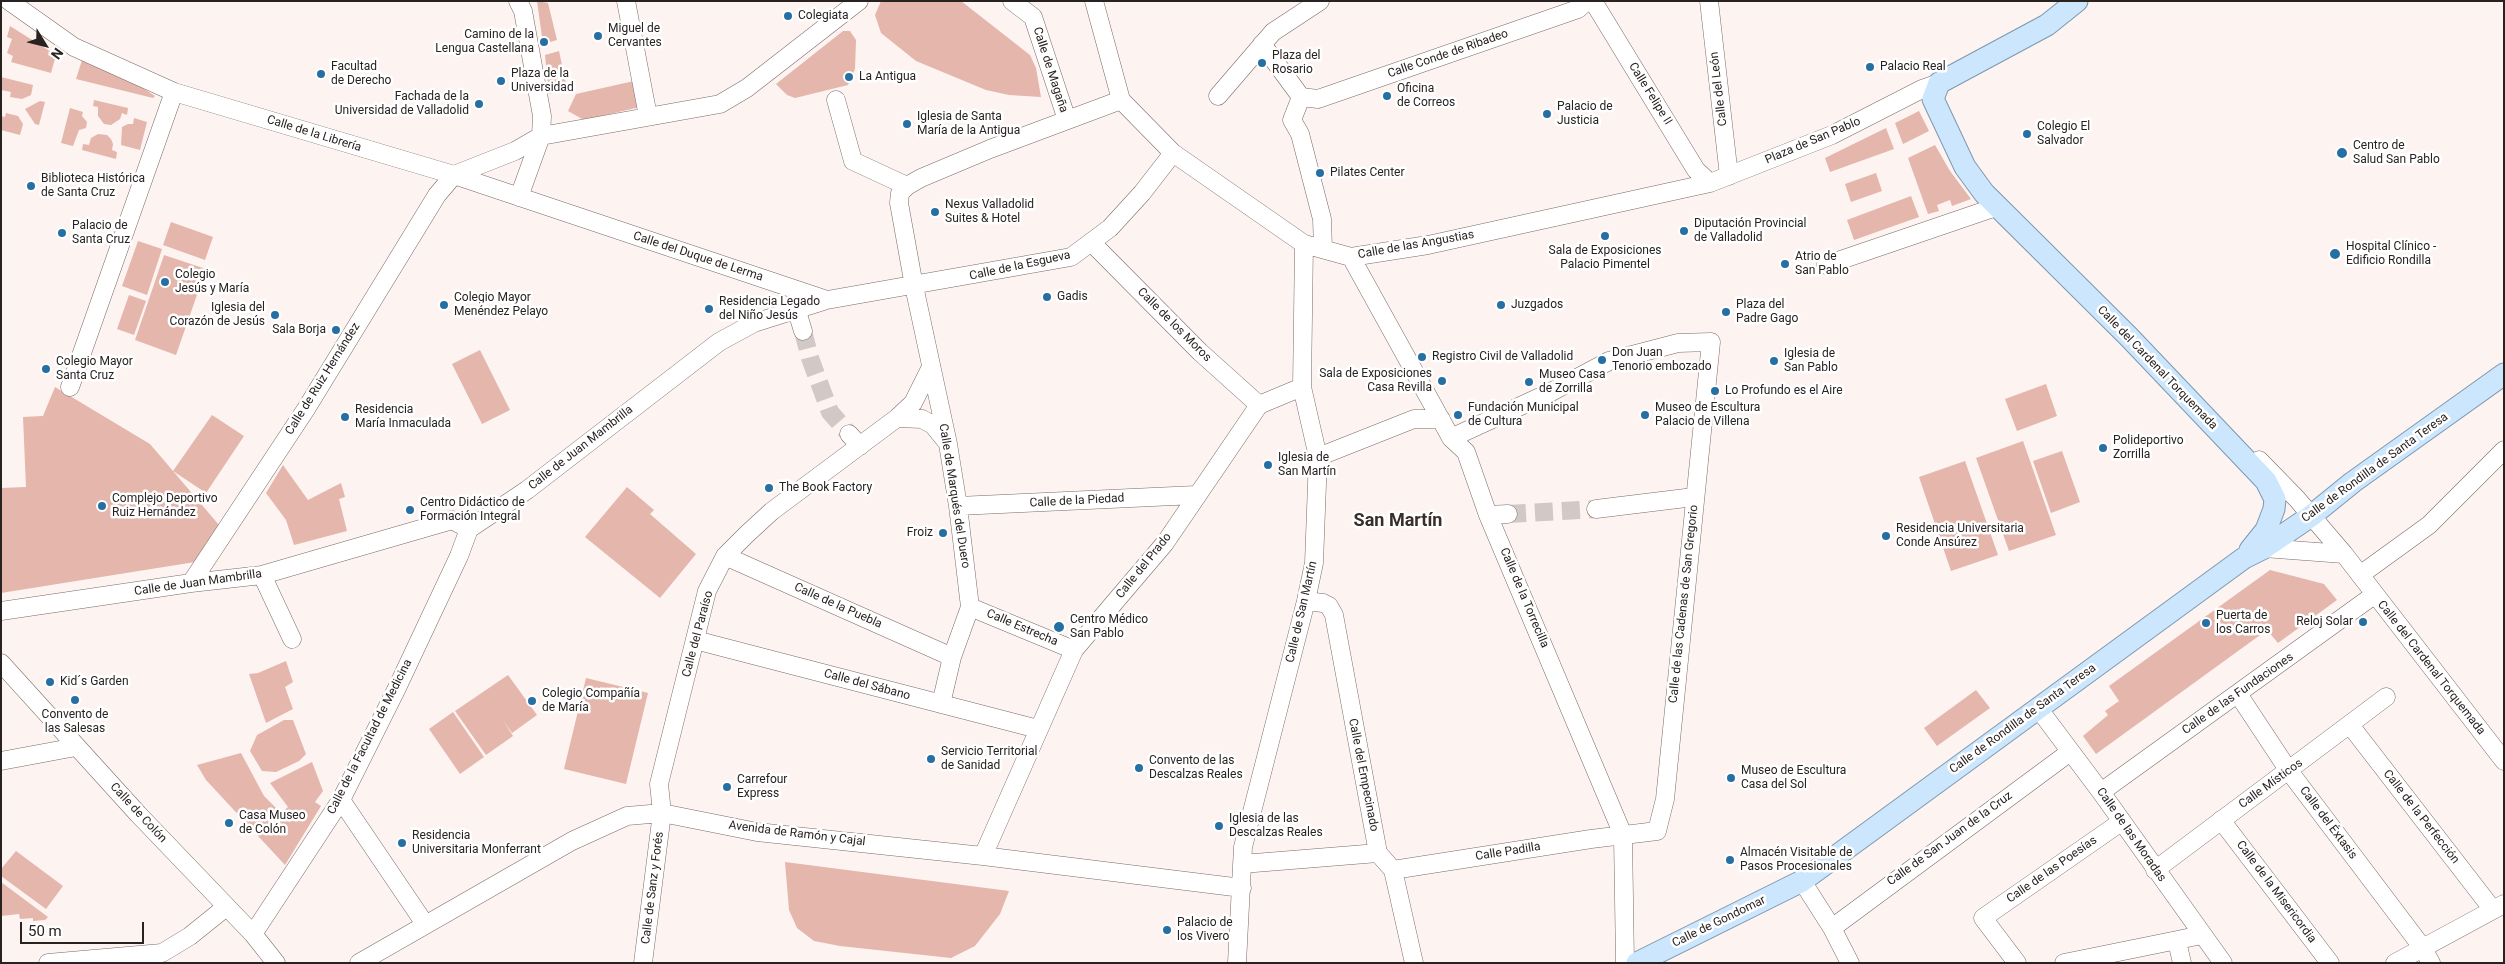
<!DOCTYPE html>
<html>
<head>
<meta charset="utf-8">
<style>
	body { margin:0 }
	#map { position:relative; width:2505px; height:964px; overflow:hidden; background:#fdf3f1; font-family:Roboto,sans-serif }
	canvas { display:block }
	.frame { position:absolute; inset:0; border:2px solid #282221; pointer-events:none }
	.north { position:absolute; left:20px; top:20px; width:50px; height:50px; -webkit-text-stroke:4px #fff; paint-order:stroke; rotate:126deg; font-size:14px; font-weight:700; line-height:20px; text-align:center; color:#282221 }
	.north::after { content:''; display:block; margin:auto; width:18px; height:22px; background:#282221; clip-path:polygon(50% 0,100% 100%,50% 72%,0 100%) }
	.scale { position:absolute; left:20px; top:922px; width:124px; height:22px; box-sizing:border-box; border:2px solid #282221; border-top:0; padding-left:6px; font-size:15px; line-height:18px; white-space:nowrap; color:#282221; -webkit-text-stroke:4px #fff; paint-order:stroke }
</style>
</head>
<body>
<div id="map">
<canvas width="2505" height="964"></canvas>
<div class="frame"></div>
<div class="north">N</div>
<div class="scale">50 m</div>
</div>
<script>
const context = document.querySelector('canvas').getContext('2d');
context.lineJoin = 'round';
function fillPath(path, color) {
  context.fillStyle = color;
  context.fill(path, 'evenodd');
}
function toPath(rows) {
  const path = new Path2D();
  for (const r of rows) {
    path.moveTo(r[0], r[1]);
    for (let i = 2; i < r.length; i += 2) path.lineTo(r[i], r[i + 1]);
  }
  return path;
}
function stroke(path, color, width, dash) {
  context.strokeStyle = color;
  context.lineWidth = width;
  context.lineCap = dash ? 'butt' : 'round';
  context.setLineDash(dash || []);
  context.stroke(path);
}
function label(font, color, halo, rows, align = 'center') {
  context.font = font + ' Roboto,sans-serif';
  context.lineWidth = 5;
  context.setLineDash([]);
  context.textBaseline = 'middle';
  context.strokeStyle = halo;
  context.fillStyle = color;
  for (const [text, x, y, turn = 0] of rows) {
    context.save();
    context.translate(x, y);
    context.rotate((+turn || 0) * Math.PI / 180);
    context.textAlign = isNaN(turn) ? turn : align;
    if (halo) context.strokeText(text, 0, 0);
    context.fillText(text, 0, 0);
    context.restore();
  }
}
const green = toPath([
	[537,1,548,3,557,40,543,44],
	[881,1,961,1,1030,55,1036,68,1041,97,1009,95,986,90,916,61,881,33,875,15],
	[10,26,56,55,51,73,11,62,13,56,7,53,12,39,7,37],
	[843,31,850,31,856,40,855,69,848,85,795,98,787,95,776,84],
	[559,51,567,88,549,94,545,55],
	[82,60,141,87,155,96,153,98,76,79],
	[1,77,33,85,31,95,22,99,10,97,11,92,1,90],
	[634,81,640,107,584,120,568,111,576,94],
	[94,100,128,108,127,115,122,113,120,119,111,125,104,124,98,116,98,107,93,106],
	[40,101,45,102,39,125,35,124,25,109],
	[70,108,83,112,82,116,87,122,86,128,79,130,73,146,61,143],
	[1919,111,1929,131,1903,144,1895,123],
	[6,113,18,116,23,124,20,135,1,130,1,116,5,117],
	[134,118,147,122,140,150,121,145,122,127,128,124,133,124],
	[1886,128,1894,149,1830,172,1825,158],
	[98,134,107,135,111,139,113,144,112,150,117,152,116,159,82,150,83,144,89,145,91,138],
	[1935,145,1950,171,1971,199,1952,206,1950,200,1937,205,1939,211,1928,214,1908,158],
	[1876,173,1882,191,1851,202,1845,184],
	[1911,196,1919,217,1854,240,1847,220],
	[171,222,213,237,205,260,163,245],
	[138,241,162,249,147,295,122,286],
	[164,255,206,269,176,355,135,340],
	[129,295,146,301,134,335,117,329],
	[480,350,510,410,482,424,452,364],
	[2046,384,2057,416,2017,431,2005,399],
	[55,387,150,444,173,471,212,415,244,436,206,493,173,471,219,525,195,562,1,593,1,488,26,487,23,417,43,416],
	[2023,441,2056,535,2009,551,1976,458],
	[2062,451,2080,502,2051,513,2033,461],
	[1965,461,1998,555,1951,571,1919,477],
	[283,465,308,500,341,483,345,497,339,499,347,531,294,545,286,520,266,493],
	[627,487,654,510,650,514,696,554,660,598,585,537],
	[2270,570,2324,584,2337,600,2278,643,2267,630,2096,754,2083,736,2108,715,2105,711,2119,701,2109,686],
	[286,661,293,682,285,687,293,709,266,723,249,674,258,673],
	[508,675,537,715,512,733,503,720,513,736,486,755,455,711],
	[586,678,648,693,626,784,564,769],
	[1976,690,1990,708,1937,746,1924,728],
	[453,712,484,757,460,774,429,729],
	[284,720,293,720,306,754,299,761,276,772,262,771,250,751,257,735],
	[241,753,264,796,281,813,288,807,270,783,312,762,323,791,315,802,321,806,285,865,206,780,197,765],
	[16,851,63,886,46,909,1,876,1,869],
	[785,862,1009,891,1000,914,975,946,951,958,840,946,814,941,797,928,789,910],
	[1,882,48,917,45,920,33,921,33,918,20,919,19,914,1,916]
]);
const minorTunnel = toPath([
	[803,331,810,358,830,412,849,434],
	[1508,514,1596,509]
]);
const minor = toPath([
	[9,1,74,47,174,92,454,175,827,300],
	[518,1,523,11,542,116,541,136,519,197],
	[626,1,647,111],
	[1012,1,1033,17,1067,120],
	[1094,1,1121,100,1173,153,1304,244,1351,257,1428,245,1710,183,1832,135,1922,89,1939,83],
	[1593,1,1696,170,1710,183],
	[1709,1,1729,176],
	[1262,44,1301,97,1318,99,1578,9,1587,1],
	[1218,96,1273,32,1320,1],
	[1301,97,1292,120,1300,134,1322,219,1323,249],
	[836,100,853,161,907,186],
	[1092,243,1200,352,1259,405],
	[1351,257,1451,438,1466,452,1488,515,1623,835,1625,963],
	[1826,265,1996,207],
	[796,308,803,331],
	[70,387,174,92],
	[897,418,922,419,933,425,946,441],
	[849,434,860,446],
	[1318,457,1414,419,1441,419],
	[2259,460,2297,499,2344,554,2504,761],
	[958,506,1196,495],
	[1596,509,1694,497],
	[1488,515,1508,514],
	[469,529,527,490,719,342,754,323,827,300,1071,257,1110,228,1142,193,1173,153],
	[2264,548,2344,554],
	[725,556,952,657],
	[262,575,292,639],
	[2360,575,2429,525,2504,450],
	[191,583,306,409,437,195,454,175,515,151,541,136,720,104,747,88,859,1],
	[1306,601,1323,603,1329,606,1334,615,1378,853,1393,870,1414,963],
	[970,607,1074,650],
	[1,611,191,583,262,575,452,520,469,529],
	[695,640,1038,729],
	[1,663,138,814,253,934,276,963],
	[2238,694,2289,771,2422,947,2431,963],
	[941,704,952,657,970,607,958,506,948,444,914,286,899,203,900,193,907,186,921,178,990,149,1121,100],
	[2038,708,2101,792,2223,963],
	[2350,725,2493,910],
	[1,761,76,747],
	[2101,792,2374,595],
	[341,800,425,924],
	[2221,820,2330,963],
	[983,856,1074,650,1165,543,1259,405,1302,387],
	[1242,864,1378,853],
	[1393,870,1591,839,1657,831,1665,799,1711,342,1678,343,1609,361,1551,392,1451,438],
	[2155,870,2386,697],
	[1802,881,1832,928,1850,963],
	[1832,928,2070,752],
	[253,934,341,800,396,690,459,556,469,529],
	[2177,941,2182,963],
	[48,963,162,953,190,936,226,907],
	[359,963,572,841,627,816,662,813,757,832,983,856,1242,888],
	[643,963,662,813,659,784,707,591,725,556,747,534,772,511,897,418,913,403,931,367],
	[1237,963,1243,847,1306,601,1314,563,1318,457,1302,387,1304,244],
	[2017,963,1983,918,2121,822],
	[2064,963,2202,935],
	[2395,963,2504,904]
]);
const major = toPath([
	[2077,1,2047,25,1939,83,1933,99,1965,167,1984,193,2129,337,2266,481,2275,499,2274,509,2266,530,2250,550],
	[1637,963,1802,881,2244,558,2264,548,2311,516,2353,482,2504,374]
]);
const markers = [
	[788,16,5,"#256fa2"],
	[598,36,5,"#256fa2"],
	[544,42,5,"#256fa2"],
	[1262,63,5,"#256fa2"],
	[1870,67,5,"#256fa2"],
	[321,74,5,"#256fa2"],
	[849,77,5,"#256fa2"],
	[501,81,5,"#256fa2"],
	[1387,96,5,"#256fa2"],
	[479,104,5,"#256fa2"],
	[1547,114,5,"#256fa2"],
	[907,124,5,"#256fa2"],
	[2027,134,5,"#256fa2"],
	[2342,153,6,"#256fa2"],
	[1320,173,5,"#256fa2"],
	[31,186,5,"#256fa2"],
	[935,212,5,"#256fa2"],
	[1684,231,5,"#256fa2"],
	[62,233,5,"#256fa2"],
	[1605,236,5,"#256fa2"],
	[2335,254,6,"#256fa2"],
	[1785,264,5,"#256fa2"],
	[165,282,5,"#256fa2"],
	[1047,297,5,"#256fa2"],
	[444,305,5,"#256fa2"],
	[1501,305,5,"#256fa2"],
	[709,309,5,"#256fa2"],
	[1726,312,5,"#256fa2"],
	[275,315,5,"#256fa2"],
	[336,330,5,"#256fa2"],
	[1422,357,5,"#256fa2"],
	[1602,360,5,"#256fa2"],
	[1774,361,5,"#256fa2"],
	[46,369,5,"#256fa2"],
	[1442,381,5,"#256fa2"],
	[1529,382,5,"#256fa2"],
	[1715,391,5,"#256fa2"],
	[1458,415,5,"#256fa2"],
	[1645,415,5,"#256fa2"],
	[345,417,5,"#256fa2"],
	[2103,448,5,"#256fa2"],
	[1268,465,5,"#256fa2"],
	[769,488,5,"#256fa2"],
	[102,506,5,"#256fa2"],
	[410,510,5,"#256fa2"],
	[943,533,5,"#256fa2"],
	[1886,536,5,"#256fa2"],
	[2363,622,5,"#256fa2"],
	[2206,623,5,"#256fa2"],
	[1059,627,6,"#256fa2"],
	[50,682,5,"#256fa2"],
	[75,700,5,"#256fa2"],
	[532,701,5,"#256fa2"],
	[931,759,5,"#256fa2"],
	[1139,768,5,"#256fa2"],
	[1731,778,5,"#256fa2"],
	[727,787,5,"#256fa2"],
	[229,823,5,"#256fa2"],
	[1219,826,5,"#256fa2"],
	[402,843,5,"#256fa2"],
	[1730,860,5,"#256fa2"],
	[1167,930,5,"#256fa2"]
];
const poiNames = [
	["Colegiata",798,16],
	["Miguel de",608,29],
	["Cervantes",608,43],
	["Camino de la",534,35,"right"],
	["Lengua Castellana",534,49,"right"],
	["Plaza del",1272,56],
	["Rosario",1272,70],
	["Facultad",331,67],
	["de Derecho",331,81],
	["Palacio Real",1880,67],
	["Plaza de la",511,74],
	["Universidad",511,88],
	["La Antigua",859,77],
	["Oficina",1397,89],
	["de Correos",1397,103],
	["Fachada de la",469,97,"right"],
	["Universidad de Valladolid",469,111,"right"],
	["Palacio de",1557,107],
	["Justicia",1557,121],
	["Iglesia de Santa",917,117],
	["María de la Antigua",917,131],
	["Colegio El",2037,127],
	["Salvador",2037,141],
	["Centro de",2353,146],
	["Salud San Pablo",2353,160],
	["Pilates Center",1330,173],
	["Biblioteca Histórica",41,179],
	["de Santa Cruz",41,193],
	["Nexus Valladolid",945,205],
	["Suites & Hotel",945,219],
	["Diputación Provincial",1694,224],
	["de Valladolid",1694,238],
	["Palacio de",72,226],
	["Santa Cruz",72,240],
	["Hospital Clínico -",2346,247],
	["Edificio Rondilla",2346,261],
	["Sala de Exposiciones",1605,251,"center"],
	["Palacio Pimentel",1605,265,"center"],
	["Atrio de",1795,257],
	["San Pablo",1795,271],
	["Colegio",175,275],
	["Jesús y María",175,289],
	["Gadis",1057,297],
	["Colegio Mayor",454,298],
	["Menéndez Pelayo",454,312],
	["Residencia Legado",719,302],
	["del Niño Jesús",719,316],
	["Juzgados",1511,305],
	["Plaza del",1736,305],
	["Padre Gago",1736,319],
	["Iglesia del",265,308,"right"],
	["Corazón de Jesús",265,322,"right"],
	["Sala Borja",326,330,"right"],
	["Don Juan",1612,353],
	["Tenorio embozado",1612,367],
	["Iglesia de",1784,354],
	["San Pablo",1784,368],
	["Registro Civil de Valladolid",1432,357],
	["Colegio Mayor",56,362],
	["Santa Cruz",56,376],
	["Sala de Exposiciones",1432,374,"right"],
	["Casa Revilla",1432,388,"right"],
	["Museo Casa",1539,375],
	["de Zorrilla",1539,389],
	["Lo Profundo es el Aire",1725,391],
	["Fundación Municipal",1468,408],
	["de Cultura",1468,422],
	["Museo de Escultura",1655,408],
	["Palacio de Villena",1655,422],
	["Residencia",355,410],
	["María Inmaculada",355,424],
	["Polideportivo",2113,441],
	["Zorrilla",2113,455],
	["Iglesia de",1278,458],
	["San Martín",1278,472],
	["The Book Factory",779,488],
	["Complejo Deportivo",112,499],
	["Ruiz Hernández",112,513],
	["Centro Didáctico de",420,503],
	["Formación Integral",420,517],
	["Residencia Universitaria",1896,529],
	["Conde Ansúrez",1896,543],
	["Froiz",933,533,"right"],
	["Puerta de",2216,616],
	["los Carros",2216,630],
	["Centro Médico",1070,620],
	["San Pablo",1070,634],
	["Reloj Solar",2353,622,"right"],
	["Kid´s Garden",60,682],
	["Colegio Compañía",542,694],
	["de María",542,708],
	["Convento de",75,715,"center"],
	["las Salesas",75,729,"center"],
	["Servicio Territorial",941,752],
	["de Sanidad",941,766],
	["Convento de las",1149,761],
	["Descalzas Reales",1149,775],
	["Museo de Escultura",1741,771],
	["Casa del Sol",1741,785],
	["Carrefour",737,780],
	["Express",737,794],
	["Casa Museo",239,816],
	["de Colón",239,830],
	["Iglesia de las",1229,819],
	["Descalzas Reales",1229,833],
	["Residencia",412,836],
	["Universitaria Monferrant",412,850],
	["Almacén Visitable de",1740,853],
	["Pasos Procesionales",1740,867],
	["Palacio de",1177,923],
	["los Vivero",1177,937]
];
const streetNames = [
	["Calle Conde de Ribadeo",1448,54,-19],
	["Calle de Magaña",1050,70,72],
	["Calle del León",1719,89,-97],
	["Calle Felipe II",1650,94,58],
	["Calle de la Librería",314,134,17],
	["Plaza de San Pablo",1813,141,-23],
	["Calle de las Angustias",1416,245,-10],
	["Calle del Duque de Lerma",698,257,18],
	["Calle de la Esgueva",1020,266,-12],
	["Calle de los Moros",1174,325,45],
	["Calle del Cardenal Torquemada",2157,368,46],
	["Calle de Ruiz Hernández",323,379,-58],
	["Calle de Juan Mambrilla",581,448,-38],
	["Calle de Rondilla de Santa Teresa",2375,468,-36],
	["Calle de Marqués del Duero",954,496,81],
	["Calle de la Piedad",1077,501,-3],
	["Calle del Prado",1144,566,-51],
	["Calle de Juan Mambrilla",198,583,-8],
	["Calle de la Torrecilla",1524,598,67],
	["Calle de las Cadenas de San Gregorio",1684,604,-84],
	["Calle de la Puebla",838,606,24],
	["Calle de San Martín",1302,612,-77],
	["Calle Estrecha",1022,628,23],
	["Calle del Paraíso",698,634,-75],
	["Calle del Cardenal Torquemada",2431,668,52],
	["Calle del Sábano",867,685,15],
	["Calle de las Fundaciones",2238,694,-35],
	["Calle de Rondilla de Santa Teresa",2023,719,-36],
	["Calle de la Facultad de Medicina",370,737,-63],
	["Calle del Empecinado",1363,775,79],
	["Calle Místicos",2271,784,-36],
	["Calle de Colón",138,813,47],
	["Calle de la Perfección",2421,817,52],
	["Calle del Éxtasis",2328,823,53],
	["Avenida de Ramón y Cajal",797,834,7],
	["Calle de las Moradas",2131,835,55],
	["Calle de San Juan de la Cruz",1950,839,-36],
	["Calle Padilla",1508,852,-9],
	["Calle de las Poesías",2052,870,-35],
	["Calle de Sanz y Forés",653,888,-83],
	["Calle de la Misericordia",2276,892,53],
	["Calle de Gondomar",1719,922,-26]
];
const districtNames = [
	["San Martín",1398,521]
];
fillPath(green, '#e4b6ac');
stroke(minorTunnel, '#d2c9c7', 18, [18, 9]);
stroke(minor, '#796b68', 19);
stroke(major, '#7c98af', 23);
stroke(minor, '#fff', 18);
stroke(major, '#cce7fd', 21);
for (const [x, y, r, color] of markers) {
  const dot = new Path2D();
  dot.arc(x, y, r, 0, 2 * Math.PI);
  context.fillStyle = color;
  context.fill(dot);
  stroke(dot, '#fff', 2);
}
label('12px', '#282221', '#fff', poiNames, 'left');
label('12px', '#282221', '#fff', streetNames);
label('bold 18px', '#3a2e2b', '#fff', districtNames);
</script>
</body>
</html>
